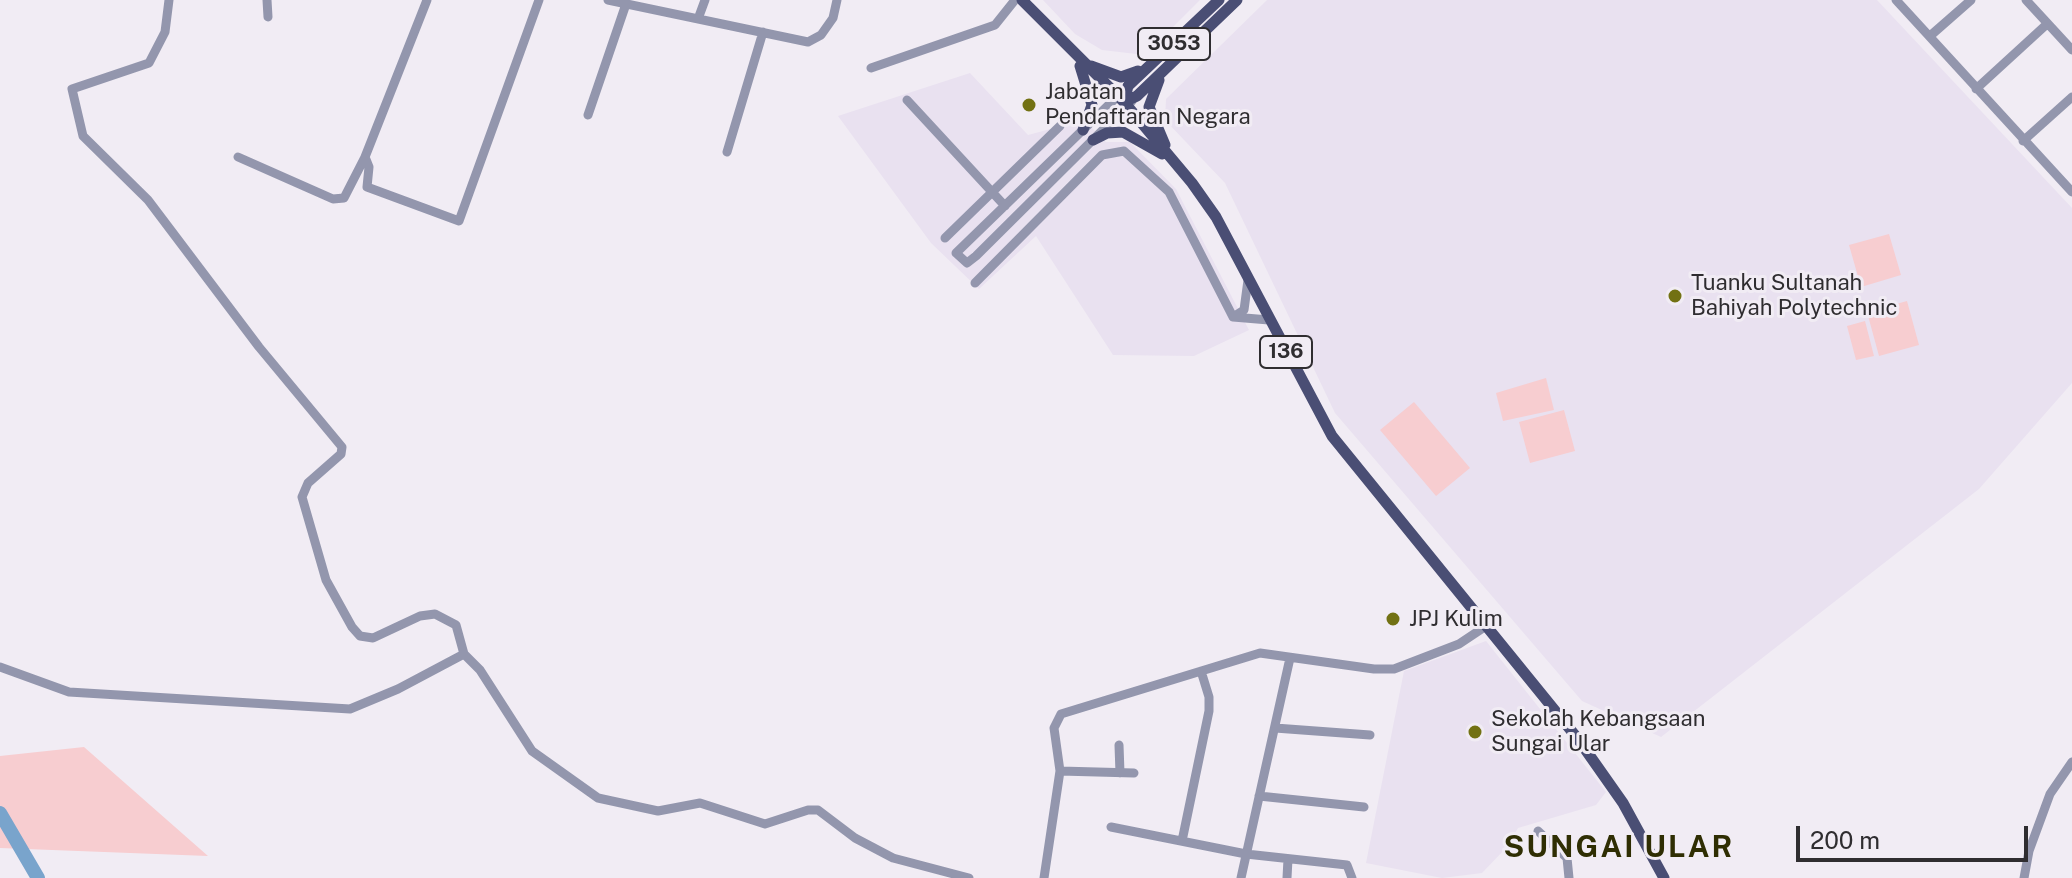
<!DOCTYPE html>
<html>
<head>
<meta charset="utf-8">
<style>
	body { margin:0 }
	#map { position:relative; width:2072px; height:878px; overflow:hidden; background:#f1ecf4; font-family:"Public Sans",sans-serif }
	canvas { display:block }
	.scale { position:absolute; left:1796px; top:826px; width:232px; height:36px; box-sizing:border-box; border:4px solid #2f2d30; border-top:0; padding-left:10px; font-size:24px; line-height:28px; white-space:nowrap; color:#2f2d30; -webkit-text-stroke:6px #f1ecf4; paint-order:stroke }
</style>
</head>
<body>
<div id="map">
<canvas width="2072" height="878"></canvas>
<div class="scale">200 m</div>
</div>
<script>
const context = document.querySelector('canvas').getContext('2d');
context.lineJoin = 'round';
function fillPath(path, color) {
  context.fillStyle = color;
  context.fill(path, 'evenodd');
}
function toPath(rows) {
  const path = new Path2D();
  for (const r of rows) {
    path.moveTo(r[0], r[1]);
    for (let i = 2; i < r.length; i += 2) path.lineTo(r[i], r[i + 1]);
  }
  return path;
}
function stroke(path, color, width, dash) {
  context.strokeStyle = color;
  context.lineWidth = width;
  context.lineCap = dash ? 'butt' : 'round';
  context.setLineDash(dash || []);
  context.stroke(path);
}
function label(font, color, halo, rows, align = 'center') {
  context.font = font + ' "Public Sans",sans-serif';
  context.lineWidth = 6;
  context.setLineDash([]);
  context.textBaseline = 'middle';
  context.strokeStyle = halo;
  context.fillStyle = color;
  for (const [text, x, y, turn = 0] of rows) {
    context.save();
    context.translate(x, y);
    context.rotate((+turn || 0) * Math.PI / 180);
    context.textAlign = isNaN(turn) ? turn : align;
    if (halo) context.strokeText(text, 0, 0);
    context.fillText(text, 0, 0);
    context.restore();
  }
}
const built = toPath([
	[1043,0,1200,0,1145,55,1102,50,1075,34],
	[1267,0,1877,0,2072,208,2072,383,1979,489,1661,737,1582,701,1335,413,1225,183,1165,120,1166,99],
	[970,73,1028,135,1084,120,1106,142,1130,142,1176,189,1249,330,1194,356,1113,355,1036,236,979,289,931,243,838,116],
	[1486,641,1606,792,1596,805,1518,828,1506,848,1482,873,1442,878,1366,863,1404,671]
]);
const green = toPath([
	[1889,234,1901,275,1861,287,1849,245],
	[1907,301,1919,345,1879,356,1867,312],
	[1865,321,1874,356,1856,360,1847,326],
	[1546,378,1554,410,1503,421,1496,393],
	[1414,402,1470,468,1436,496,1380,430],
	[1564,410,1575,451,1530,463,1519,422],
	[84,747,208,856,0,848,0,756]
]);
const river = toPath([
	[0,813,38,878]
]);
const minor = toPath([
	[169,0,165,32,149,63,72,89,83,136,148,200,259,347,342,447,341,454,308,483,302,497,326,580,352,627,360,636,373,638,420,616,435,614,456,625,464,654],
	[267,0,268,17],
	[427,0,365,157,369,167,367,187,459,221,539,0],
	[608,0,808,42,821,35,833,18,837,0],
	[1896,0,2072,192],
	[2026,0,2072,50],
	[698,19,705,0],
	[1930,36,1971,0],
	[871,68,995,25,1015,0],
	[1976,89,2047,24],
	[1122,92,956,253,967,263,976,256,1132,101],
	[907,100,1005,206],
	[588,115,626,4],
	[2023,141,2072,97],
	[727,152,763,32],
	[238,157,333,199,344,198,365,157],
	[945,238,1060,126],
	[1248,280,1244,310,1233,317,1269,320],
	[975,283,1102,155,1124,151,1169,192,1233,317],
	[0,667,69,692,350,709,398,689,464,654,480,670,532,751,598,798,658,811,700,803,765,824,808,810,818,810,855,838,893,858,969,878],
	[1275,728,1370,735],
	[1119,745,1120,773],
	[1060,771,1134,773],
	[1259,796,1364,807],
	[1111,827,1246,854,1347,865,1352,878],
	[1538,831,1567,858,1569,878],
	[1182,841,1209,711,1209,697,1201,671],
	[1044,878,1060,771,1054,728,1061,714,1260,653,1374,669,1394,669,1459,644,1486,626],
	[1241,878,1290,658],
	[1287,878,1288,859],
	[2024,878,2029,851,2050,794,2072,762]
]);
const major = toPath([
	[1022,0,1124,102,1192,183,1216,217,1332,436,1578,739,1623,803,1664,878],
	[1080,66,1092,105,1083,130],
	[1091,66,1121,77,1138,71],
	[1159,80,1149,107,1165,145],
	[1124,102,1137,96,1237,0],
	[1124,102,1128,86,1219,0],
	[1093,140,1107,133,1123,132,1162,154]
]);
const markers = [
	[1029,105,8,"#727113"],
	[1675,296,8,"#727113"],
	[1393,619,8,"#727113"],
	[1475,732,8,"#727113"]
];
const shields = [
	[1174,44,72],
	[1286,352,52]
];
const shieldNames = [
	["3053",1174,44],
	["136",1286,352]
];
const poiNames = [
	["Jabatan",1045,92],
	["Pendaftaran Negara",1045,117],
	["Tuanku Sultanah",1691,283],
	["Bahiyah Polytechnic",1691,308],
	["JPJ Kulim",1409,619],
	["Sekolah Kebangsaan",1491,719],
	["Sungai Ular",1491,744]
];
const districtNames = [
	["SUNGAI ULAR",1619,848]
];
fillPath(built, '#e9e1f0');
fillPath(green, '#f7cdd0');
stroke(river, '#79a4cc', 14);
stroke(minor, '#9396ad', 9);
stroke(major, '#4a4e74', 11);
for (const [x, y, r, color] of markers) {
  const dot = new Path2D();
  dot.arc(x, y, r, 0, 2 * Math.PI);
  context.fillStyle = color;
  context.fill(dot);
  stroke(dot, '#f1ecf4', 3);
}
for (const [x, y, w] of shields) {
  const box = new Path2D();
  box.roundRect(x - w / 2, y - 16, w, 32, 6);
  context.fillStyle = '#f1ecf4';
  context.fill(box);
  stroke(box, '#2f2d30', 2);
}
label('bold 20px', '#2f2d30', null, shieldNames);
label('22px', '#2f2d30', '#f1ecf4', poiNames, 'left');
context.letterSpacing = '2px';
label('bold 30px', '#2f2e03', '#f1ecf4', districtNames);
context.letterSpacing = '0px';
</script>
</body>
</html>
